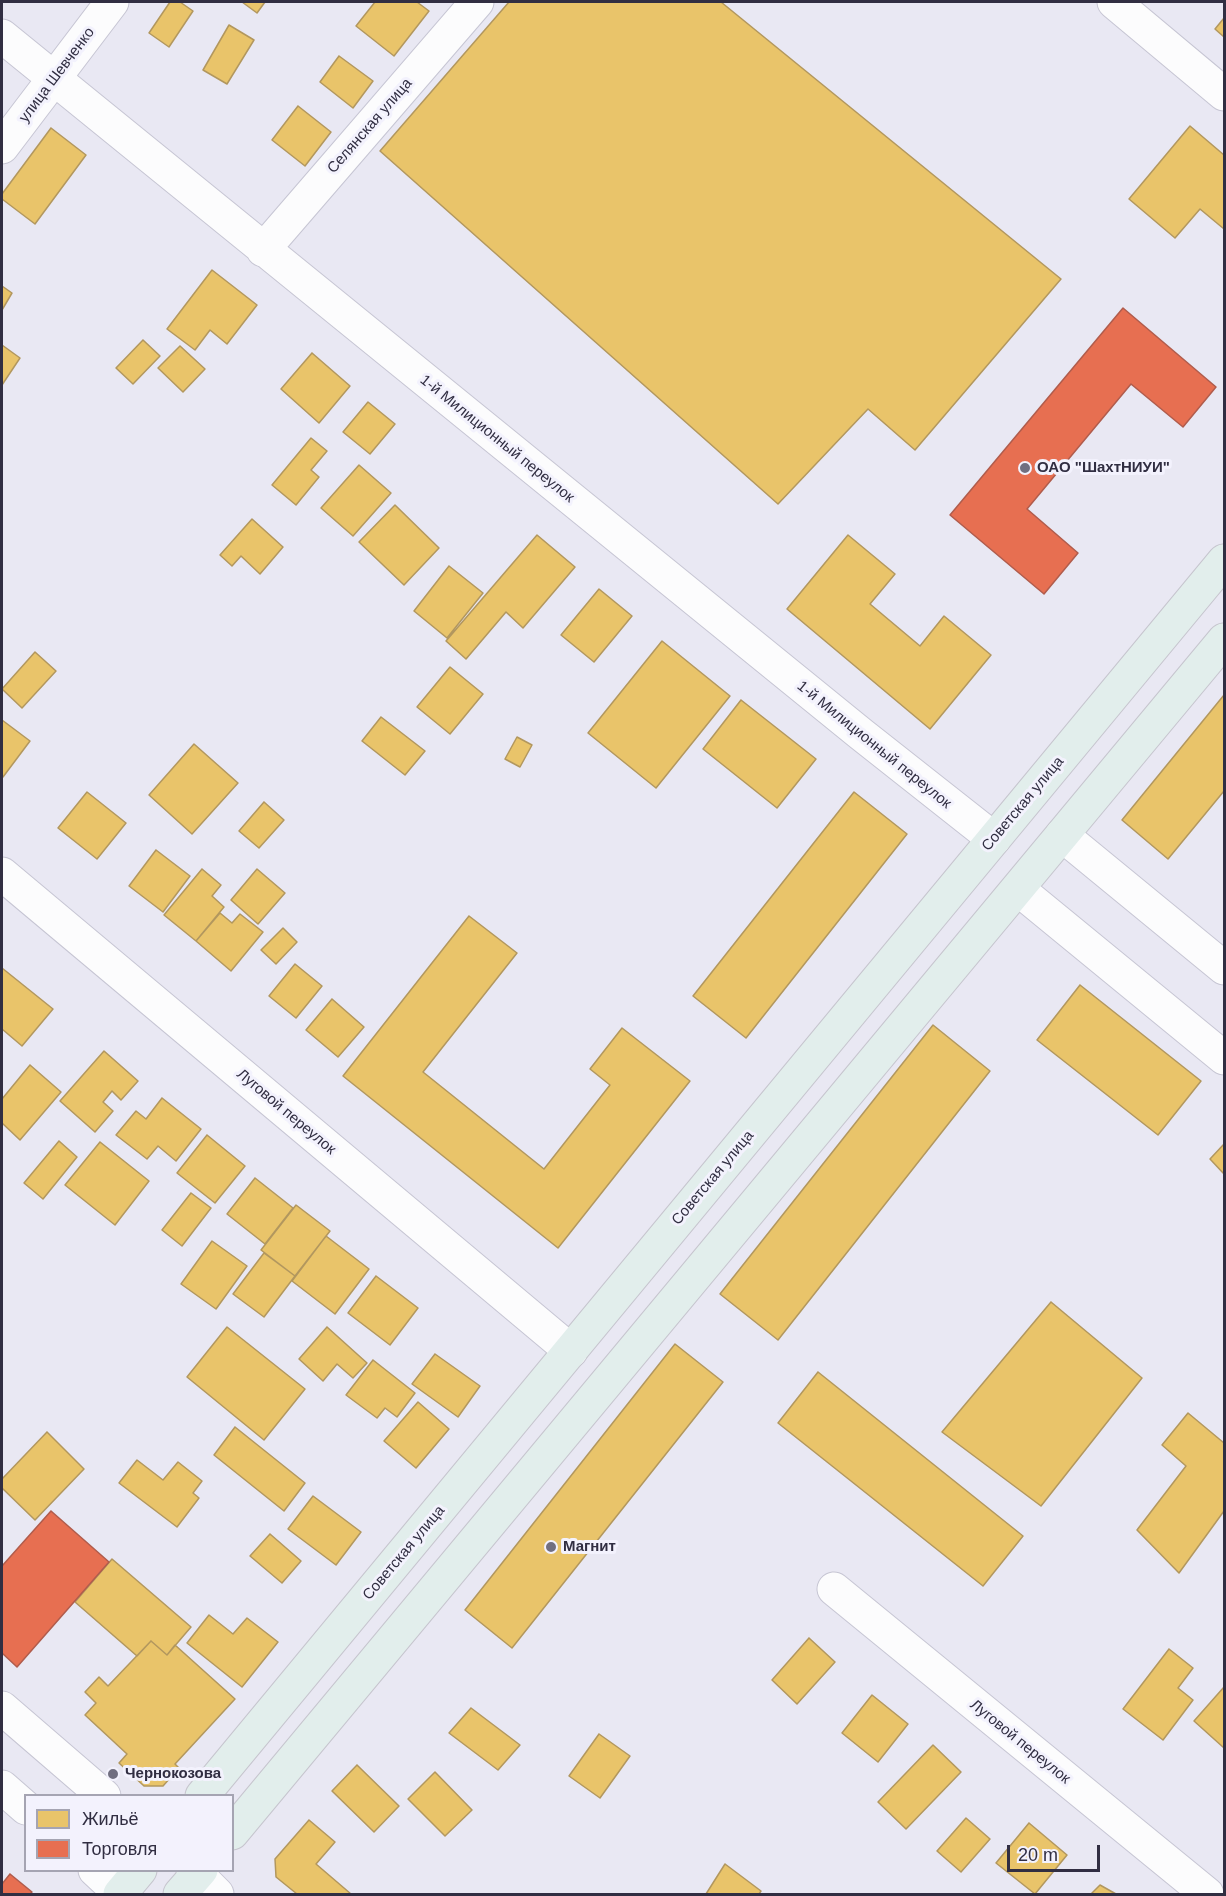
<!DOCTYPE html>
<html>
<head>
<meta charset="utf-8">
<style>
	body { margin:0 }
	#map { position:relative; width:1226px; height:1896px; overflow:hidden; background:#e9e8f3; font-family:Helvetica,sans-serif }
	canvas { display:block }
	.frame { position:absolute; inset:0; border:3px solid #312e42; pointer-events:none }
	.legend { position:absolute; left:24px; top:1794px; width:210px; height:78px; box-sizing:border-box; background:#f3f2fd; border:2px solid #a5a4b2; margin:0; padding:8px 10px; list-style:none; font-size:18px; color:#312e42 }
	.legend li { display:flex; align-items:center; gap:12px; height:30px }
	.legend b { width:30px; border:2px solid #a5a4b2 }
	.scale { position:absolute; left:1007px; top:1845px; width:93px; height:27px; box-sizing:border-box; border:3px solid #312e42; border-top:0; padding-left:8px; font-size:18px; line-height:21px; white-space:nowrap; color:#312e42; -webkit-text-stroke:4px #f3f2fd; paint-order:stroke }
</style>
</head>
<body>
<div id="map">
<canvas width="1226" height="1896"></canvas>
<div class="frame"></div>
<ul class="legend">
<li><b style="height:16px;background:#e9c46a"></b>Жильё</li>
<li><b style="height:16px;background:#e76f51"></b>Торговля</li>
</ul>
<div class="scale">20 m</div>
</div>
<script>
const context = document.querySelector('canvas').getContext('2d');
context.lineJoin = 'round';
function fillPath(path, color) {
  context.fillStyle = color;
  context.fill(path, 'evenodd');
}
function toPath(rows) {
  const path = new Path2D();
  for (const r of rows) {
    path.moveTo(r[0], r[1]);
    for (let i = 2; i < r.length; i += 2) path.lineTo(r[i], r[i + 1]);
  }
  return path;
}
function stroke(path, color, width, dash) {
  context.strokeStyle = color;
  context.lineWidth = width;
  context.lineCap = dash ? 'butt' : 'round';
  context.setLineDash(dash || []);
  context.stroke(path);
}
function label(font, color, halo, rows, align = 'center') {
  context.font = font + ' Helvetica,sans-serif';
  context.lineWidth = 6;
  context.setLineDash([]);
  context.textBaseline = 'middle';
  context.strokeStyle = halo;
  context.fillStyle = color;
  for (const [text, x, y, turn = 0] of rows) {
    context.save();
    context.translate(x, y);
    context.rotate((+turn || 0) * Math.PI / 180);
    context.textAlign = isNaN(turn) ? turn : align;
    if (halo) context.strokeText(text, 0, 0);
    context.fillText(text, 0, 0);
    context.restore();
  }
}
const homes = toPath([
	[170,2,180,2,193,11,169,47,149,33,170,2],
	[242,2,265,2,257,13,242,2],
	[375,2,417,2,429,11,394,56,356,26,375,2],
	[509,2,721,2,1061,279,915,450,868,409,778,504,380,151,509,2],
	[1224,18,1224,37,1215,29,1224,18],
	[229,25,254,40,227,84,203,70,229,25],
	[339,56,373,81,353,108,320,82,339,56],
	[298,106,331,132,305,166,272,140,298,106],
	[1190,126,1224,155,1224,229,1200,209,1175,238,1129,199,1190,126],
	[51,128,86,155,35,224,2,199,2,194,51,128],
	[212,270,257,305,227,344,210,330,195,350,167,329,212,270],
	[2,286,12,293,2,310,2,286],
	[143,340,160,356,133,384,116,368,143,340],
	[2,345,20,358,2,385,2,345],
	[180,346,205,369,183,392,158,368,180,346],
	[312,353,350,386,319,423,281,389,312,353],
	[368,402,395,424,370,454,343,432,368,402],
	[311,438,327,451,311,470,319,477,296,505,272,485,311,438],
	[359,465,391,493,353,536,321,508,359,465],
	[395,505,439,548,404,585,359,542,395,505],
	[252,519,283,547,260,574,241,556,232,566,220,555,252,519],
	[537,535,575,567,523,628,506,612,466,659,446,641,537,535],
	[848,535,895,574,870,604,920,646,944,616,991,655,930,729,787,609,848,535],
	[449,566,483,593,447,638,414,611,449,566],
	[599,589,632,616,594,662,561,635,599,589],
	[662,641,730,696,656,788,588,733,662,641],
	[35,652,56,671,22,708,2,689,35,652],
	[450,667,483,694,450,734,417,707,450,667],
	[1224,695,1224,791,1168,859,1122,820,1224,695],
	[741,700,816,759,777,808,703,749,741,700],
	[381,717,425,751,405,775,362,741,381,717],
	[2,720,30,741,3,777,2,775,2,720],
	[517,737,532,745,520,767,505,759,517,737],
	[194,744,238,783,192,834,149,795,194,744],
	[87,792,126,823,97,859,58,828,87,792],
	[854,792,907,834,746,1038,693,996,854,792],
	[264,802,284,820,259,848,239,831,264,802],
	[156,850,190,876,163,912,129,886,156,850],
	[202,869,221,885,212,896,224,907,196,941,164,915,202,869],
	[257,869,285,893,258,924,231,900,257,869],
	[220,913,232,923,240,914,263,932,231,971,196,941,220,913],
	[469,916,517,953,423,1072,544,1169,610,1085,590,1069,622,1028,690,1081,558,1248,343,1076,469,916],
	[283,928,297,942,276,964,261,950,283,928],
	[295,964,322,986,296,1018,269,996,295,964],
	[2,968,53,1009,22,1046,2,1029,2,968],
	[1080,985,1201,1081,1158,1135,1037,1040,1080,985],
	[332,999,364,1027,338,1057,306,1030,332,999],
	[933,1025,990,1071,778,1340,720,1294,933,1025],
	[104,1051,138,1081,121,1100,112,1091,103,1102,113,1111,95,1132,60,1101,104,1051],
	[30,1065,61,1092,20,1140,2,1123,2,1099,30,1065],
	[162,1098,201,1129,176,1161,158,1146,147,1159,116,1135,136,1111,146,1119,162,1098],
	[207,1135,245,1166,215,1203,177,1173,207,1135],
	[59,1141,77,1157,43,1199,24,1183,59,1141],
	[100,1142,149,1181,115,1225,65,1185,100,1142],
	[1224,1144,1224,1174,1210,1159,1224,1144],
	[255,1178,293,1208,265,1244,227,1214,255,1178],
	[191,1193,211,1208,182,1246,162,1230,191,1193],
	[296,1205,330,1231,295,1276,261,1250,296,1205],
	[326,1236,369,1269,335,1314,292,1281,326,1236],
	[212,1241,247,1266,216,1309,181,1284,212,1241],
	[264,1253,295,1276,264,1317,233,1294,264,1253],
	[376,1276,418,1308,390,1345,348,1313,376,1276],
	[1051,1302,1142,1378,1041,1506,942,1432,1051,1302],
	[227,1327,305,1389,264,1440,187,1377,227,1327],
	[327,1327,367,1363,353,1378,337,1364,323,1381,299,1359,327,1327],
	[675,1344,723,1382,512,1648,465,1610,675,1344],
	[435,1354,480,1386,458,1417,412,1384,435,1354],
	[373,1360,415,1393,397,1417,385,1408,377,1418,346,1395,373,1360],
	[818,1372,1023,1536,983,1586,778,1423,818,1372],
	[418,1402,449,1429,416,1468,384,1441,418,1402],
	[1188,1413,1224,1443,1224,1511,1179,1573,1137,1530,1186,1466,1162,1445,1188,1413],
	[235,1427,305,1483,284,1511,214,1455,235,1427],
	[47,1432,84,1469,35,1520,2,1488,2,1479,47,1432],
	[137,1460,163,1480,178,1462,202,1481,193,1493,199,1498,177,1527,119,1483,137,1460],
	[313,1496,361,1532,336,1565,288,1529,313,1496],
	[270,1534,301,1561,282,1583,250,1556,270,1534],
	[112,1559,191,1627,167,1655,151,1641,137,1656,75,1602,112,1559],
	[209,1615,233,1634,247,1618,278,1642,242,1687,187,1643,209,1615],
	[809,1638,835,1662,797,1704,772,1680,809,1638],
	[151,1641,167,1655,175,1645,235,1699,175,1764,179,1768,163,1786,144,1786,119,1763,127,1754,85,1715,96,1703,85,1692,99,1677,108,1686,151,1641],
	[1169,1649,1193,1668,1178,1688,1193,1700,1163,1740,1123,1709,1169,1649],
	[1224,1687,1224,1748,1194,1721,1224,1687],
	[872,1695,908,1724,878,1762,842,1733,872,1695],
	[471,1708,520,1745,498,1770,449,1733,471,1708],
	[599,1734,630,1756,600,1798,569,1776,599,1734],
	[933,1745,961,1772,906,1829,878,1802,933,1745],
	[357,1765,399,1806,374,1832,332,1791,357,1765],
	[435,1772,472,1810,445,1836,408,1799,435,1772],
	[966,1818,990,1839,961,1872,937,1851,966,1818],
	[309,1820,335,1842,316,1864,351,1894,297,1894,276,1877,275,1859,309,1820],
	[1029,1823,1067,1855,1035,1894,996,1863,1029,1823],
	[725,1864,761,1891,759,1894,706,1894,725,1864],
	[1100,1885,1116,1894,1091,1894,1100,1885]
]);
const shops = toPath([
	[1123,308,1216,387,1183,427,1131,384,1027,509,1078,553,1044,594,950,515,1123,308],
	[51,1511,109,1562,17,1667,2,1653,2,1566,51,1511],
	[10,1874,32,1892,30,1894,2,1894,2,1884,10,1874]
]);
const minor = toPath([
	[1114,2,1224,94],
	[2,36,861,734,994,839],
	[2,147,112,2],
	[263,250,477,2],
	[1062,835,1224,968],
	[2,874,571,1351],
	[1018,889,1224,1058],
	[834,1589,1207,1894],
	[2,1708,104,1796],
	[2,1787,26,1808],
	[95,1870,121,1894],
	[193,1870,217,1894]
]);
const major = toPath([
	[202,1796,1224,561],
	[232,1833,1224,640],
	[120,1894,140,1870],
	[180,1894,201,1870]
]);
const markers = [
	[1025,468,6,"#716f80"],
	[551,1547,6,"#716f80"],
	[113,1774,6,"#716f80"]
];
const streetNames = [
	["улица Шевченко",57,75,-53],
	["Селянская улица",370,126,-49],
	["1-й Милиционный переулок",497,439,39],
	["1-й Милиционный переулок",874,745,39],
	["Советская улица",1023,804,-50],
	["Луговой переулок",286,1112,40],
	["Советская улица",713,1178,-50],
	["Советская улица",404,1553,-50],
	["Луговой переулок",1020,1742,39]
];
const poiNames = [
	["ОАО \"ШахтНИУИ\"",1037,468],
	["Магнит",563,1547],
	["Чернокозова",125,1774]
];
fillPath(homes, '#e9c46a');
stroke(homes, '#b2975e', 1.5);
fillPath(shops, '#e76f51');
stroke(shops, '#b05c4c', 1.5);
stroke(minor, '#c6c5d3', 35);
stroke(major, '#c6c5ce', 35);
stroke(minor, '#fcfcfd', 33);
stroke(major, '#e2eeec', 33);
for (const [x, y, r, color] of markers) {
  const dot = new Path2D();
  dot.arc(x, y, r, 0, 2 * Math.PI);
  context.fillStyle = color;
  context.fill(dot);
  stroke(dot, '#f3f2fd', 2);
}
label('15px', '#312e42', '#f3f2fd', streetNames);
label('bold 15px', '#312e42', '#f3f2fd', poiNames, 'left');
</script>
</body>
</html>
